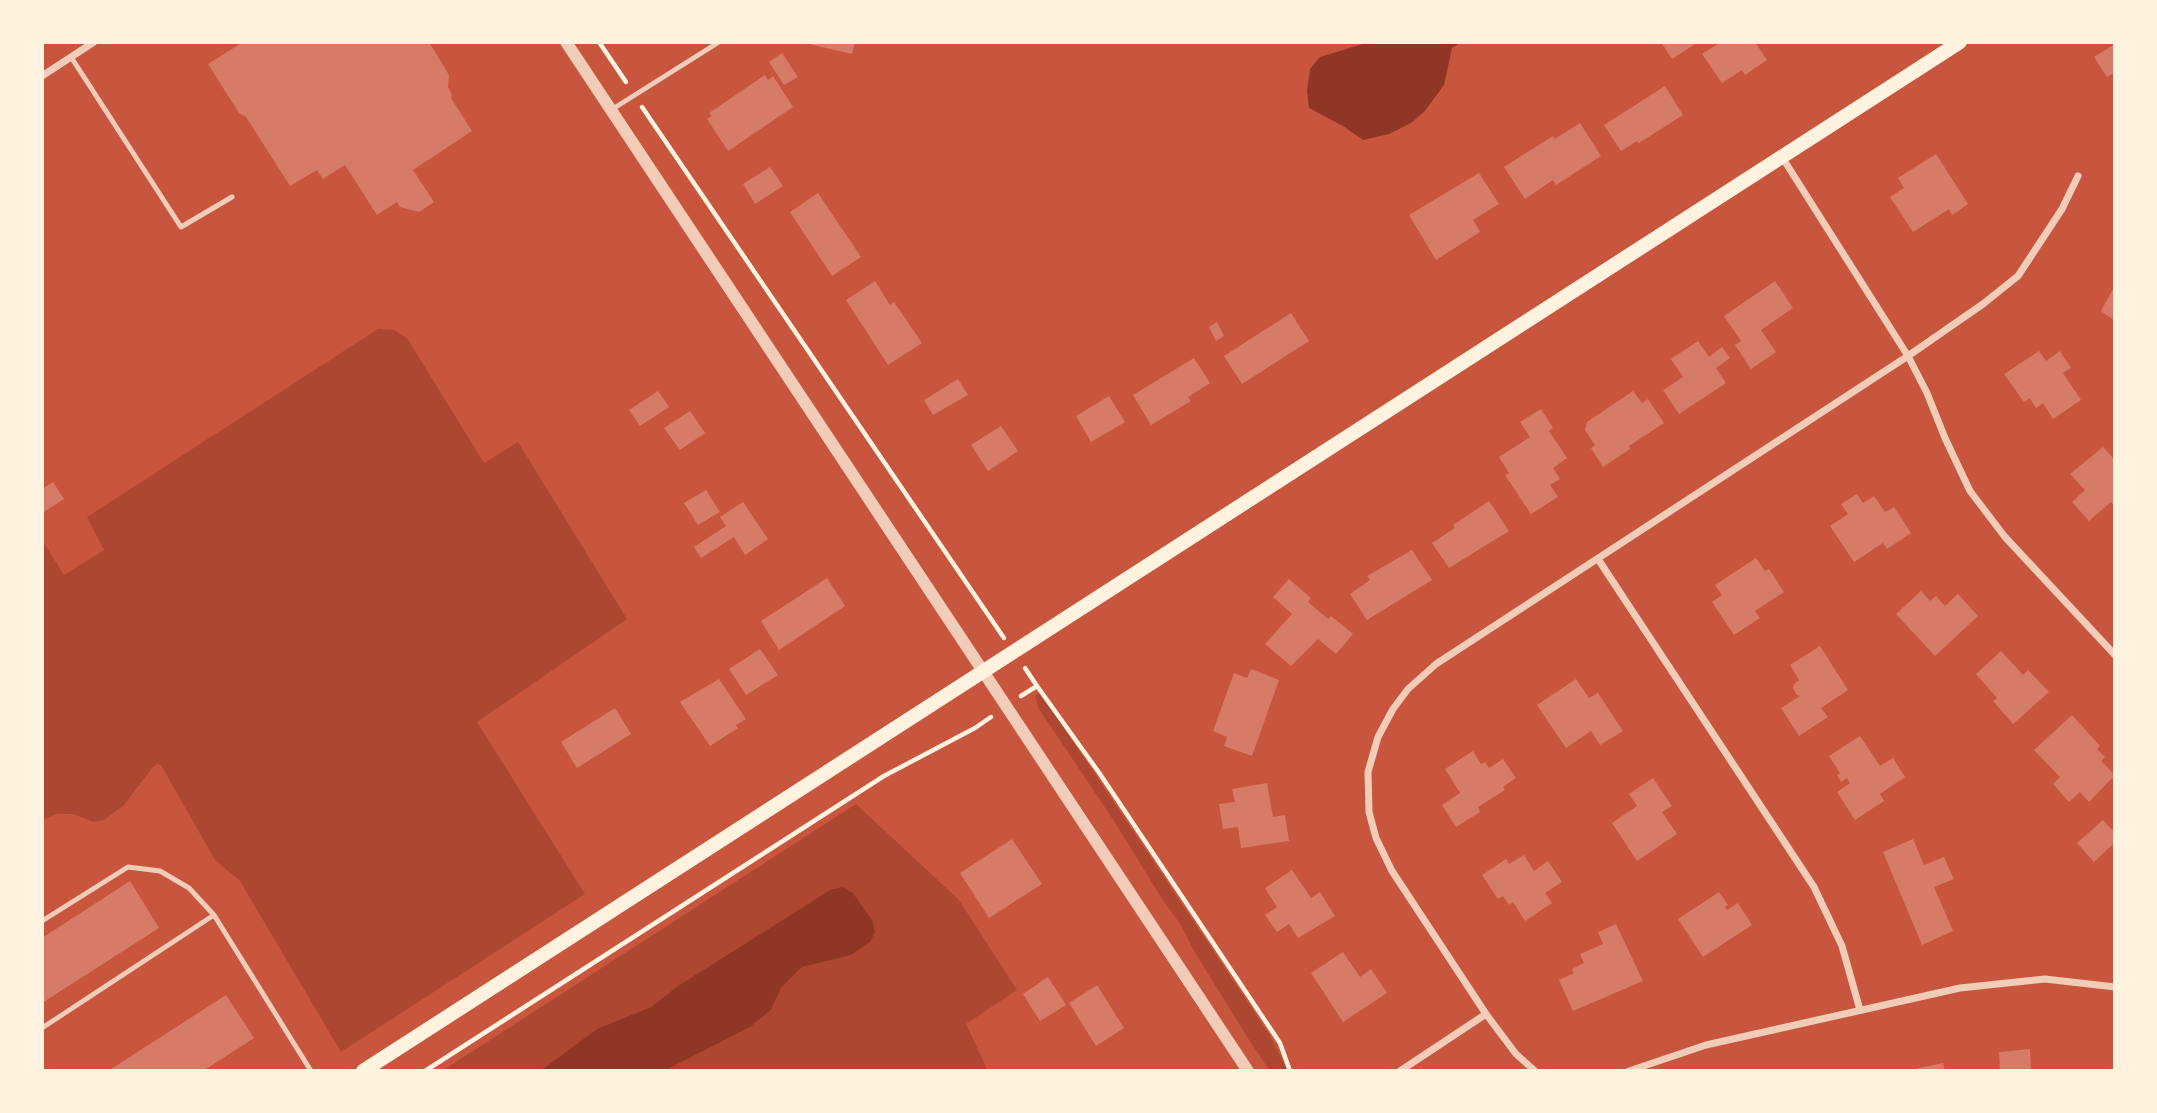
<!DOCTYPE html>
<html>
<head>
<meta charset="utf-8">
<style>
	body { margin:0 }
	#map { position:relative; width:2157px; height:1113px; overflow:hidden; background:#c8553d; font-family:"Public Sans",sans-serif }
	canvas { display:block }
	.frame { position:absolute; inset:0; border:44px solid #fff3e0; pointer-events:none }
</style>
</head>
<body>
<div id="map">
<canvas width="2157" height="1113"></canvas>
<div class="frame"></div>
</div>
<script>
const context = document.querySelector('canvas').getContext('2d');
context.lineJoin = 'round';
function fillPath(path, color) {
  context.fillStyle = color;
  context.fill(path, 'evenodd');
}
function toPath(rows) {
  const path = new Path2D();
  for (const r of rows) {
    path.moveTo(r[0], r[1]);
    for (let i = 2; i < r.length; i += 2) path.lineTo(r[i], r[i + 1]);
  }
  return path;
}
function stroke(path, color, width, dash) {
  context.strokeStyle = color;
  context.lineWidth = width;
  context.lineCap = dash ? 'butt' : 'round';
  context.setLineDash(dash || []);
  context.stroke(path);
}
const green = toPath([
	[378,329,394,330,407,338,484,463,518,442,627,619,477,722,585,894,341,1052,240,881,215,860,161,765,157,764,152,768,124,805,104,820,93,822,74,814,57,814,42,820,42,540,64,575,104,550,87,517],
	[1040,692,1269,1034,1288,1071,1270,1071,1251,1043,1194,951,1181,925,1164,902,1114,821,1039,709,1035,696],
	[856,804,959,900,1017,990,966,1024,988,1071,664,1071,750,1027,771,1010,781,988,802,967,819,962,872,920,853,893,841,887,830,890,678,986,651,1007,597,1029,540,1071,442,1071]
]);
const water = toPath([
	[1369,42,1461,42,1452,48,1444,85,1424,112,1411,123,1389,134,1363,140,1343,126,1309,108,1307,91,1310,69,1320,57],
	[842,887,853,893,872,920,875,932,870,942,851,955,802,967,781,988,771,1010,750,1027,664,1071,540,1071,597,1029,651,1007,678,986,830,890]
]);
const building = toPath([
	[243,42,429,42,449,75,448,87,452,95,451,98,472,131,413,170,434,202,419,212,400,207,397,202,377,215,345,165,323,179,317,170,290,186,246,117,239,113,208,64],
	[801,42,855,42,852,54],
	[1661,42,1694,42,1695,44,1672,59],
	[1721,42,1755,42,1767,60,1745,75,1742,70,1722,83,1702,54],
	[2115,44,2115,72,2107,77,2094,57],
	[782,53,798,77,784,85,769,62],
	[765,75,768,80,773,76,793,107,728,151,707,119,712,116,709,113],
	[1665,86,1683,115,1639,143,1637,141,1621,151,1604,125],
	[1580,123,1601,156,1556,185,1553,180,1525,199,1504,167,1553,136,1555,139],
	[1936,154,1968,204,1952,215,1949,209,1913,232,1890,197,1904,188,1898,178],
	[770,167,783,186,755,204,743,184],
	[1479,173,1499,204,1473,220,1480,232,1436,260,1409,215],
	[818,193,861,257,832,276,790,212],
	[875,281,890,305,894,302,922,343,888,365,846,300],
	[1775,281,1793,308,1761,330,1776,352,1751,369,1735,345,1741,341,1724,316],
	[2115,285,2115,321,2101,311],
	[1291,313,1309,341,1242,384,1224,356],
	[1217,322,1224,336,1216,341,1209,327],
	[1698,341,1709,357,1722,347,1730,358,1716,368,1726,383,1679,414,1663,390,1683,377,1671,359],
	[2039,351,2046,361,2060,351,2071,368,2063,373,2081,400,2053,419,2043,403,2036,408,2030,398,2024,402,2004,374],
	[1194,358,1210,383,1188,397,1191,401,1151,425,1133,395],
	[958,379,968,395,933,415,924,400],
	[658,391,669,407,640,426,629,410],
	[1633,391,1642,403,1648,399,1664,423,1629,446,1630,449,1603,467,1591,448,1595,445,1585,430,1587,422],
	[1109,396,1125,422,1091,442,1076,416],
	[1541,409,1553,428,1549,431,1567,458,1553,468,1560,479,1550,485,1558,497,1531,514,1505,475,1509,473,1499,457,1530,437,1520,422],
	[690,411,705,433,680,450,664,428],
	[1001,426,1018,451,988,471,971,445],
	[2103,447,2115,460,2115,507,2111,502,2089,521,2072,502,2085,490,2070,474],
	[53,482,64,499,42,513,42,489],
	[706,490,720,512,698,525,684,503],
	[1857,494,1863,503,1874,496,1885,512,1894,507,1911,533,1887,549,1883,543,1854,562,1830,526,1848,514,1841,504],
	[1489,501,1509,531,1449,568,1432,543,1455,528,1453,525],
	[743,502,768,539,745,555,734,537,701,558,694,547,726,526,720,517],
	[1412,550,1432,580,1367,620,1350,594,1370,580,1367,576],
	[1756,558,1765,571,1769,569,1784,592,1755,611,1760,618,1734,635,1712,602,1722,595,1715,585],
	[827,578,845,606,779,650,761,621],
	[1289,579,1311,598,1308,602,1328,619,1331,616,1353,634,1336,654,1318,639,1291,666,1265,644,1292,614,1273,597],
	[1921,591,1930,601,1936,596,1945,606,1958,594,1978,616,1935,656,1896,614],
	[1820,646,1848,690,1821,708,1828,717,1799,736,1781,708,1800,696,1797,695,1793,688,1794,684,1799,680,1790,665],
	[760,649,778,675,746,695,729,669],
	[2001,651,2023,675,2028,670,2049,692,2013,724,1993,701,1997,698,1976,674],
	[1251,669,1279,680,1252,756,1224,746,1227,737,1213,731,1234,673,1247,678],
	[719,679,746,719,736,725,738,728,710,746,680,702],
	[1576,679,1589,698,1598,693,1623,731,1600,745,1591,731,1566,748,1537,705],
	[615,708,631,734,577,768,561,742],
	[2072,715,2100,746,2097,749,2105,757,2101,761,2115,775,2089,802,2080,792,2069,802,2053,784,2060,777,2034,750],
	[1860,736,1880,766,1893,758,1905,777,1880,794,1884,801,1855,820,1837,792,1850,783,1847,778,1841,782,1837,775,1840,773,1829,756],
	[1473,751,1481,764,1485,762,1489,768,1503,759,1516,778,1503,787,1505,790,1478,807,1480,812,1456,827,1442,805,1460,793,1445,769],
	[1653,778,1672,806,1662,812,1677,834,1637,861,1612,823,1637,806,1629,794],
	[1267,783,1273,817,1285,815,1289,841,1241,848,1238,827,1223,829,1219,804,1235,802,1232,789],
	[2103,820,2115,833,2115,842,2094,862,2077,843],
	[1012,839,1042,884,989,918,960,873],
	[1913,839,1924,865,1944,857,1954,879,1934,887,1953,931,1922,945,1883,852],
	[1524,855,1534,871,1548,861,1562,882,1545,893,1552,903,1525,921,1513,902,1509,905,1503,896,1498,899,1482,875,1506,859,1509,864],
	[1292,870,1311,898,1320,892,1335,916,1298,938,1289,924,1277,932,1265,915,1277,907,1265,888],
	[130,881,159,928,42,1003,42,938],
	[1719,892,1728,905,1725,907,1727,910,1738,903,1752,925,1703,957,1678,919],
	[1616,924,1643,981,1573,1011,1559,980,1574,973,1572,969,1584,963,1580,954,1603,944,1598,932],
	[1343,952,1360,977,1371,969,1387,993,1343,1022,1311,973],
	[1048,977,1066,1005,1040,1021,1023,994],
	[1097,985,1124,1028,1096,1046,1069,1003],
	[226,995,254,1038,203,1071,108,1071],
	[2030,1049,2031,1071,2000,1071,1999,1052],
	[1943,1063,1945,1071,1910,1071,1910,1070]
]);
const path = toPath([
	[599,42,626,82],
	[642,107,1004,638],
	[1037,686,1100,774,1280,1043,1290,1071],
	[1021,696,1037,686,1025,668],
	[425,1071,884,776,975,728,991,717]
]);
const service = toPath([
	[71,57,181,227,232,197],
	[611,110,719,42],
	[42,921,128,867,160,871,189,888,214,915,311,1071],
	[42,1028,214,915]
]);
const minor = toPath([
	[42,76,94,42],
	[1782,157,1908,356,1927,393,1945,438,1970,491,2005,537,2115,655],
	[1598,559,1814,887,1842,946,1860,1010],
	[1400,1071,1486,1014],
	[1535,1071,1516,1054,1486,1014,1392,871,1376,838,1369,812,1368,772,1378,737,1393,709,1408,689,1436,664,1908,356,1983,304,2018,276,2062,209,2078,176],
	[1629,1071,1706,1045,1960,988,2045,979,2115,987]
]);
const tertiary = toPath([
	[566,42,1248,1071]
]);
const secondary = toPath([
	[363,1071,1960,42]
]);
fillPath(green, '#ae4732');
fillPath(water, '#8f3625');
fillPath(building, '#d67c66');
stroke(path, '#fff3e0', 4.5);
stroke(service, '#f1ccb7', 5);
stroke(minor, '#f1ccb7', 7);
stroke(tertiary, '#f1ccb7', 12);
stroke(secondary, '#fff3e0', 14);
</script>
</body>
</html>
